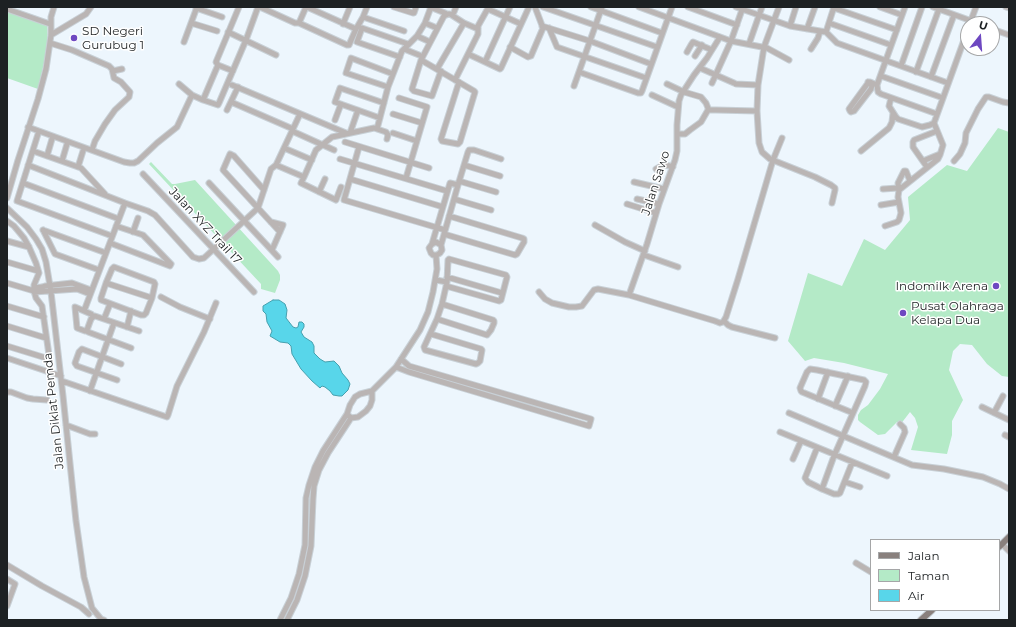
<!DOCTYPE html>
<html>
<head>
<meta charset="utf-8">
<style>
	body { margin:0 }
	#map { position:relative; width:1016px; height:627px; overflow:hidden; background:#edf6fd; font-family:Montserrat,sans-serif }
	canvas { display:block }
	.frame { position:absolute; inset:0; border:8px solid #1d2123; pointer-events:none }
	.legend { position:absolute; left:870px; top:539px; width:130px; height:72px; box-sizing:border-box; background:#fff; border:1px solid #a5a6a7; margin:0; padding:5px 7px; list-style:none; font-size:12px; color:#1d2123 }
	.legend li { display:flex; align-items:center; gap:8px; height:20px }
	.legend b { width:20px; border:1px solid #a5a6a7 }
	.north { position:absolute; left:960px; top:16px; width:40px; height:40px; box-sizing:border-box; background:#fff; border:1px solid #a5a6a7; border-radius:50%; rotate:17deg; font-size:11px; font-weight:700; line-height:16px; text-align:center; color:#1d2123 }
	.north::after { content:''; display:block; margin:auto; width:14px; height:18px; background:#6e48c1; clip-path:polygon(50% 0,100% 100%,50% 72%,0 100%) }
</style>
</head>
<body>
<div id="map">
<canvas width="1016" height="627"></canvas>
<div class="frame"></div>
<ul class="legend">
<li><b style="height:5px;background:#89807d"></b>Jalan</li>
<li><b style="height:11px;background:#b4eac7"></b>Taman</li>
<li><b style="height:11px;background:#58d6ea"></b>Air</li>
</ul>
<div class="north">U</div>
</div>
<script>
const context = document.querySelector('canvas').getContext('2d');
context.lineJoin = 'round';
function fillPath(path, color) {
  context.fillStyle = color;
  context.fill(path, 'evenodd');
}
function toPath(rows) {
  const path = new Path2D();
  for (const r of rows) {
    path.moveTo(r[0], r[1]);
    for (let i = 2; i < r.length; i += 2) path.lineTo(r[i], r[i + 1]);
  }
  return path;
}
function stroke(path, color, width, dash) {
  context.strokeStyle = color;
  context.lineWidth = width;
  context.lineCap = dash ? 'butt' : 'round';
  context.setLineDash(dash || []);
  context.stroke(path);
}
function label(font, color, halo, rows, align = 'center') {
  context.font = font + ' Montserrat,sans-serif';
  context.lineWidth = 3;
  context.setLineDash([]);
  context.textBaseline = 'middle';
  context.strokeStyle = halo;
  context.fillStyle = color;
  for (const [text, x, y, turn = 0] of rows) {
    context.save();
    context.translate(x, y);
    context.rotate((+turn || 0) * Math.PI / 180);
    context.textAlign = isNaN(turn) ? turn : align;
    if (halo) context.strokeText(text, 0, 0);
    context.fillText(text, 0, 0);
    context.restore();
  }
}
const green = toPath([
	[7,7,12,7,13,8,47,20,48,46,38,89,7,78],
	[998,128,1009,132,1009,377,1002,376,987,364,972,345,960,344,953,351,949,370,963,400,952,421,952,435,947,454,911,450,918,427,915,418,910,412,900,425,897,422,885,434,878,435,860,422,858,420,858,415,861,410,868,405,880,389,888,374,844,363,814,358,805,361,788,341,808,273,842,286,864,239,885,250,910,220,908,197,947,165,967,171],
	[151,162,172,184,175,184,195,180,278,271,280,275,280,280,275,293,261,289,261,284,149,164]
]);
const water = toPath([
	[273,300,279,300,285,304,287,310,286,318,293,327,296,328,298,327,299,322,302,322,304,324,304,327,301,332,304,337,312,342,314,346,314,353,320,359,325,362,334,361,339,366,342,373,348,380,350,384,348,390,342,396,339,396,333,395,330,391,325,387,322,386,320,388,312,381,301,369,292,354,291,346,288,343,280,342,270,336,272,331,267,322,266,314,263,311,263,306,273,300]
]);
const minor = toPath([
	[260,7,295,23,299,23,347,45,349,45,356,29],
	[307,7,356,29,363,17,367,7],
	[394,7,413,13,414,13,416,7],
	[430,7,445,13],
	[543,7,657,47],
	[591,7,662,33],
	[639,7,731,41,767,48,789,60],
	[688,7,737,25],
	[736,7,790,26,826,32,837,43,948,83],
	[880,7,902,15],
	[905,7,877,85,878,92,881,94,937,114],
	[933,7,980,24],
	[1006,7,1009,8],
	[196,8,222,17],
	[834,8,897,30],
	[7,9,50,24],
	[454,12,456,7],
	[363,17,404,31],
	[191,23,217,31],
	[299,23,306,7],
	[425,23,437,28],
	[829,23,891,45],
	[970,23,976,7],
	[343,24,350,7],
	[542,26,590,41,651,64],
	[790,26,796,7],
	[549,28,557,47,646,78],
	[807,29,815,7],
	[992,29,1009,35],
	[228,32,276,55],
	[826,32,834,7],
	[51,35,86,14,91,7],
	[417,36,428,41],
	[184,42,197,7],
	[50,43,72,50,109,66,112,69,114,78,121,82,130,92,129,97,115,110,105,124,95,141,92,150],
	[749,44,762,7],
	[510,47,528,57,531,56,543,28,535,7],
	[404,49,419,55],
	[811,49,818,38,820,31],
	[687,52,691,45,693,42,712,50],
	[468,54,500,69,501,68,529,7],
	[695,56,702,45],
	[400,57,357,42,362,28,408,44],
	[421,60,474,91,475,92,460,142,458,144,442,141,441,139,459,82],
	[485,62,510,7],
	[218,65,203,100,218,105,219,103,246,40,258,7],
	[901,66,922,7],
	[700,68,734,83],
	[437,69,464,23],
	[113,71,122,69],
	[233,71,218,65,216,62,239,7],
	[441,71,432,96,414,91,412,89,421,60,444,16,448,14,450,14,464,23,478,29],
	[579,72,638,93,641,93,642,91,672,7],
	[916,72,939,9],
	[881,76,943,98],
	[931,77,954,15],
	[455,80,478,34,478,26,487,10,488,9,521,24],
	[868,82,872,85,871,89,854,111,851,112,850,111,849,109,868,83,868,82,870,82,877,85],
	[712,83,731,41,743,7],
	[179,84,192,95,203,100],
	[667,84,684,92,701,97,706,103,708,108,708,110,701,122,690,130,685,134,677,134],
	[736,84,758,85],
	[232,85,346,133],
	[574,86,602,7],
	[388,87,346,73,351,58,393,74],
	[652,95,678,107],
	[399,98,427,107,406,178],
	[891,98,889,106,896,117,898,119,922,127,930,125,934,123],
	[231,102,293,129],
	[227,110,238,87],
	[708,110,716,110,757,111,758,85,764,47,779,7],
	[757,111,759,143,762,152,770,159,815,177,831,185,835,188,835,190,832,203],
	[393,114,422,123],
	[380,118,335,102,340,88,384,103],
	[335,120,341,104],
	[28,127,124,162,130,163,134,163,138,161,157,143,177,127,192,95],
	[377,129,386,132,388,135,387,139],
	[292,131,334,150],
	[350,133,358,110],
	[393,133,417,141],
	[38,134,17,201,112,236],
	[345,142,429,168],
	[359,147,344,200,445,230],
	[284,148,312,160],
	[33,151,81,168,105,194],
	[861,151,889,128,892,122,893,113],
	[47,156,52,139],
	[340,159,447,191],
	[62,161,67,144],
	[923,161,940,154],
	[954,161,960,154,965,143,966,133,978,109,986,97,989,97,1003,102,1009,103],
	[28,165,125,203],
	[276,165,300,114],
	[464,165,500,176],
	[78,167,83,151],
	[927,167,913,147,913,142,914,140,937,131],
	[656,169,663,165,670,166,673,167],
	[143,174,254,292],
	[304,177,301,183,336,200,341,187],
	[350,179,443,207],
	[459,181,496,192],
	[634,182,664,189],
	[23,183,119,219],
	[209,183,278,257],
	[458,185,468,152,469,150,474,150,501,159],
	[883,189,898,188],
	[264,190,234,156,230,154,223,170,280,232],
	[899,190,898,183,904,171,906,171,910,181],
	[319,192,325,179],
	[7,198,18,160,38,99,46,69,51,35,51,17,54,7],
	[454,199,491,210],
	[637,199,659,204],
	[627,204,656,213],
	[881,205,899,202],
	[7,208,27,227,36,239,42,249,46,262,51,292,63,396,76,521,84,577,92,608,101,619,104,620],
	[7,221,14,226,24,238,29,247,36,263,39,273,34,285,34,291,36,298,42,306,49,355,48,357,46,358,7,346],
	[271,222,283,225,272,250],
	[595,225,625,242,645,251],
	[116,226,143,235,171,264],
	[885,226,897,222,899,220,901,213,898,197,899,190,938,159,940,155,943,145,934,123,968,29],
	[43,230,55,254,99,270],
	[43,230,106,253],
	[133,232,138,218],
	[444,234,515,255,517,254,524,242,524,239,522,238,449,216],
	[7,241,29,247],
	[110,243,170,266,171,264],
	[432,244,450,183,458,185,441,245,442,250,440,253,437,255,433,255,431,253,429,248,432,244,436,242,441,245],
	[644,255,678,267],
	[7,262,38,271],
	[447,277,502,293],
	[436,280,447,282],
	[7,283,34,291],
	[106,283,152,298,146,313,144,315,141,315,101,300,101,298,106,283],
	[106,283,112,269,114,267,154,282,155,284,152,298],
	[34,288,42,287,45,286,72,283,91,290],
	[34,292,77,289,90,294],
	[539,292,545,299,552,303,569,307,576,307,582,306,594,290,598,289,629,295,715,321,720,323,723,322,726,317,738,279,773,160,782,138],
	[629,295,647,244,659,204,675,160,677,151,677,125,679,101,681,95,694,75,707,58,720,37],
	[161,297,180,307,210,319],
	[7,306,44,317],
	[84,311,125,203,148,211,155,215,193,257,199,259,204,258,258,208,271,169,276,165,304,177,316,150,332,137,374,128,377,129,388,87,402,51,417,36,425,23,431,7],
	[104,319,110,304],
	[437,319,487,335,491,330,494,323,494,321,493,320,442,304],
	[724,321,728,325,732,327,775,338],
	[7,326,46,338],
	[127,327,131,311],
	[85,331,77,328,75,307,91,314],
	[431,334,481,349,482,350,480,361,478,363,476,364,425,350,424,347,437,319,442,304,447,282,448,260,449,259,506,275,507,277,501,300,499,301,446,286],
	[131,348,88,332,87,330,91,319,94,316,95,316,139,331],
	[7,358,61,376],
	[396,367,409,372,589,426,591,419,409,366,401,359],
	[117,380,77,366,75,363,79,352,82,349,121,364],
	[62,381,167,417,168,415,177,386,204,332,216,303],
	[90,391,114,323],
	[372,391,372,400,370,406,366,411,358,417,351,418,347,414,350,405,355,397,360,394,372,391,396,367,420,330,428,312,433,292,437,269,436,255],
	[7,392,11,392,27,398,33,399,47,400],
	[818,399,828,372],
	[835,406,848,376],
	[982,407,1009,420],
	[789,413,912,465,944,469,983,477,1000,484,1009,489],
	[994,413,1003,396],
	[66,425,90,434,95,434],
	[780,432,887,476],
	[1005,435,1009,437],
	[817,448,805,478,808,482,822,489],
	[894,457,905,432,904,428,900,424],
	[793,459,801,441],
	[852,463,840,493,838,494,834,494,822,489,834,456,865,386,866,382,864,380,817,370,810,369,807,372,800,388,801,391,802,392,853,413],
	[845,482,860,487],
	[1002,544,1009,551],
	[856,563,871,572],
	[7,565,42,586,81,607,89,614],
	[7,579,15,584,7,606],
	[280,620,291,598,299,574,305,545,306,498,309,485,315,467,323,451,347,414],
	[287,620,297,600,305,576,311,546,313,499,314,486,319,470,328,453,351,418]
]);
const major = toPath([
	[999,547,1009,537],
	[921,620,932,610]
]);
const markers = [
	[74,38,4,"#6e48c1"],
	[996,286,4,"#6e48c1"],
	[903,313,4,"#6e48c1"]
];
const poiNames = [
	["SD Negeri",82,31],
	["Gurubug 1",82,45],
	["Indomilk Arena",988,286,"right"],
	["Pusat Olahraga",911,306],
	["Kelapa Dua",911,320]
];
const streetNames = [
	["Jalan Sawo",656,183,-72],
	["Jalan XYZ Trail 17",205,226,47],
	["Jalan Diklat Pemda",54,411,-96]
];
fillPath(green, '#b4eac7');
fillPath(water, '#58d6ea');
stroke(water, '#46a0ae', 1);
stroke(minor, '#c8d0d6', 7);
stroke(major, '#c8d0d6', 8);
stroke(minor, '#bab5b4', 5);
stroke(major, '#89807d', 6);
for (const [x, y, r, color] of markers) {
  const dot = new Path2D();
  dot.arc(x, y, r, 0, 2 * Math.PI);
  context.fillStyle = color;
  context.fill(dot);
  stroke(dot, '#fff', 1.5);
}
label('12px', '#1d2123', '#fff', poiNames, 'left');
label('12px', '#1d2123', '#fff', streetNames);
</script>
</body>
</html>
